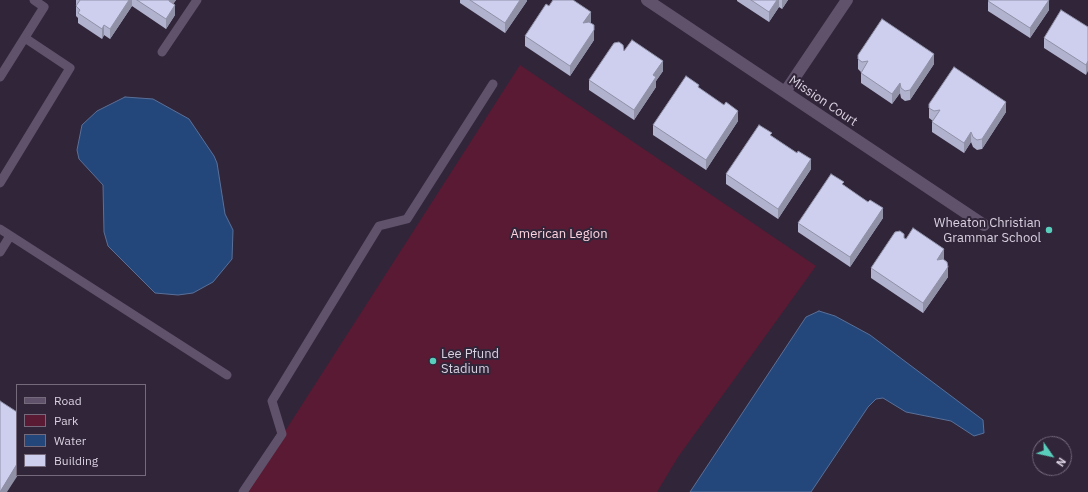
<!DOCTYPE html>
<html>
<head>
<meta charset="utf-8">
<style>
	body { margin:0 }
	#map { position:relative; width:1088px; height:492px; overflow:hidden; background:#31253a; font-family:"IBM Plex Sans",sans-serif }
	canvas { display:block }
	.legend { position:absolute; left:16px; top:384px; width:130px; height:92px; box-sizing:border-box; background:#31253a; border:1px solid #746a7c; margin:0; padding:5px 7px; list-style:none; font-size:12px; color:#d9d1e0 }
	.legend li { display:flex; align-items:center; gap:8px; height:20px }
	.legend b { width:20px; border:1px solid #746a7c }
	.north { position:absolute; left:1032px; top:436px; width:40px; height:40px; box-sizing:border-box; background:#31253a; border:1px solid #746a7c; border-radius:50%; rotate:124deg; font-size:11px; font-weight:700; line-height:16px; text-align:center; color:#d9d1e0 }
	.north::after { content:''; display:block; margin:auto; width:14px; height:18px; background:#5acebc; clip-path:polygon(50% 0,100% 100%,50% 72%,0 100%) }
</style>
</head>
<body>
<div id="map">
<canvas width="1088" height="492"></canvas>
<ul class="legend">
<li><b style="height:5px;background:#5f526a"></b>Road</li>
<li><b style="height:11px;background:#5a1a33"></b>Park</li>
<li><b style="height:11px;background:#23477a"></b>Water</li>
<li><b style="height:11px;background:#cecfee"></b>Building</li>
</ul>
<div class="north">N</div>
</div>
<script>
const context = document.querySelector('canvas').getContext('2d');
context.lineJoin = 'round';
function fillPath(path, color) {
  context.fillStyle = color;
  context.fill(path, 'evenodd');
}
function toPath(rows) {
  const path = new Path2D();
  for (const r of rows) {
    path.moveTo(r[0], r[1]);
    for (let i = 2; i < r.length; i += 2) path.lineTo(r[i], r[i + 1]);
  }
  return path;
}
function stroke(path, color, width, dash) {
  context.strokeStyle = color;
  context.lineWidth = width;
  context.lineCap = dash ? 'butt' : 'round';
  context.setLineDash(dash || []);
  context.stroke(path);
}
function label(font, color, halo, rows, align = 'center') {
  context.font = font + ' "IBM Plex Sans",sans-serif';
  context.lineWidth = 4;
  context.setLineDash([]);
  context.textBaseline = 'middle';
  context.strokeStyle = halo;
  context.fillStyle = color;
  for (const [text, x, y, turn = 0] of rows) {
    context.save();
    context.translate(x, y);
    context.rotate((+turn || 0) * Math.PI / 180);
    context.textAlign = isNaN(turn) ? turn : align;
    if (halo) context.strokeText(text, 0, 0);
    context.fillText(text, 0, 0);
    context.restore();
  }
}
const green = toPath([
	[520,65,816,266,678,457,657,492,246,492]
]);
const water = toPath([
	[125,97,153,99,189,119,214,156,217,163,225,214,233,230,232,259,213,282,193,293,178,295,155,293,108,246,104,232,103,185,79,159,77,150,82,125,97,111,125,97],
	[819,311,835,316,870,335,983,420,984,433,974,436,951,421,906,412,883,398,876,399,868,407,811,492,690,492,806,317,819,311]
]);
const lane = toPath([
	[162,52,197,0],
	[0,77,44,7,34,0],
	[0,183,70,68,25,38],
	[0,229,227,375],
	[0,252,10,236],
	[243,492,282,434,272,401,379,226,407,219,493,84]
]);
const street = toPath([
	[647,0,984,225],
	[785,92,847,0]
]);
const wall = toPath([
	[76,0,176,0,173,4,175,15,166,29,132,6,110,39,104,35,102,39,78,23,78,18,76,16],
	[460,0,527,0,527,1,505,33,460,3],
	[737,0,788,0,782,9,779,7,769,22,737,1],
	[988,1,1049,10,1030,38,988,11],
	[549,6,591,22,590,23,594,40,570,76,525,46,525,36],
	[1088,27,1086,75,1044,48,1044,38],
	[624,51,663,71,656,81,656,87,634,120,589,90,589,80],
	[858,55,934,64,910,100,905,101,901,98,900,93,892,104,861,83,861,72,858,69],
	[699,88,738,121,706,170,653,135,653,125],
	[929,104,1006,112,982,149,977,150,973,147,971,142,964,153,932,132,932,122,933,121,929,118],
	[772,137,811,169,778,219,726,184,726,174],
	[844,185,883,218,850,267,798,232,798,223],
	[904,238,944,259,944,260,948,277,923,313,871,278,871,268]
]);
const shadedWall = toPath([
	[129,0,132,0,132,6,110,39,110,29],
	[169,0,176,0,169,10],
	[520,0,527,0,527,1,505,33,505,23],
	[777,0,779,0,779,7,769,22,769,12],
	[782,0,788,0,782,9],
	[1049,0,1049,10,1030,38,1030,28],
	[175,5,175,15,166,29,166,19],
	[591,12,591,22,583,33,583,23],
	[104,25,104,35,102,39,102,29],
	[594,30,594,40,570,76,570,66],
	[934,54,934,64,910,100,910,90],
	[663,61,663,71,656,81,656,87,634,120,634,110,653,75],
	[1088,61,1088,71,1086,75,1086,65],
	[900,83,900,93,892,104,892,94],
	[1006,102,1006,112,982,149,982,139],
	[738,111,738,121,706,170,706,160],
	[971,132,971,142,964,153,964,143],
	[811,159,811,169,778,219,778,209],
	[883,208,883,218,850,267,850,257],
	[944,249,944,259,937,270,937,260],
	[948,267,948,277,923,313,923,303],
	[17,464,17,475,18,475,7,492,0,492]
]);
const building = toPath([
	[80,0,129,0,110,29,104,25,102,29,78,13,80,10,76,6,80,0],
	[137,0,169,0,169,1,175,5,166,19,137,0],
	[470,0,520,0,505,23,470,0],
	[553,0,573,0,591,12,583,23,589,22,594,25,594,30,570,66,525,36,546,4,549,6,553,0],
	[751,0,777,0,769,12,751,0],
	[989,0,1049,0,1030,28,988,1,989,0],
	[1061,10,1088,27,1088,61,1086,65,1044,38,1061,10],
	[882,19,934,54,910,90,905,91,901,88,900,83,892,94,861,73,868,61,862,62,858,59,858,55,882,19],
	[632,40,663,61,653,75,656,77,634,110,589,80,614,43,619,42,623,45,624,51,632,40],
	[954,67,1006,102,982,139,977,140,973,137,971,132,964,143,932,122,940,110,934,111,929,108,929,104,954,67],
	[686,76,699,85,698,87,724,105,726,102,738,111,706,160,653,125,686,76],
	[759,125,772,133,770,135,797,153,798,151,811,159,778,209,726,174,759,125],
	[831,174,844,182,842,184,868,202,870,200,883,208,850,257,798,223,831,174],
	[913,228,944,249,937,260,943,259,947,262,948,267,923,303,871,268,895,232,900,231,904,234,904,238,906,239,913,228],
	[0,401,17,412,17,464,0,492,0,401]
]);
const markers = [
	[1049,230,4,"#5acebc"],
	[433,361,4,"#5acebc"]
];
const streetNames = [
	["Mission Court",823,101,34]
];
const poiNames = [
	["Wheaton Christian",1041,223],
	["Grammar School",1041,238],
	["Lee Pfund",441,354,"left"],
	["Stadium",441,369,"left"]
];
const parkNames = [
	["American Legion",559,234]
];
fillPath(green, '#5a1a33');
fillPath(water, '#23477a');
stroke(water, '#5a7099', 1);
stroke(lane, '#5f526a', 9);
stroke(street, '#5f526a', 12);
fillPath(wall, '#b1b2cd');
fillPath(shadedWall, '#9091a7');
fillPath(building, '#cecfee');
stroke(building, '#9091a7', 1);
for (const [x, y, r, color] of markers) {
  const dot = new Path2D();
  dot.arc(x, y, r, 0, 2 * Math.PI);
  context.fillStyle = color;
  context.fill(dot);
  stroke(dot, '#31253a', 1.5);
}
label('13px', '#d9d1e0', '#31253a', streetNames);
label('13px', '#d9d1e0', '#31253a', poiNames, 'right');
label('13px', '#fed3df', '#31253a', parkNames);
</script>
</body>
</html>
